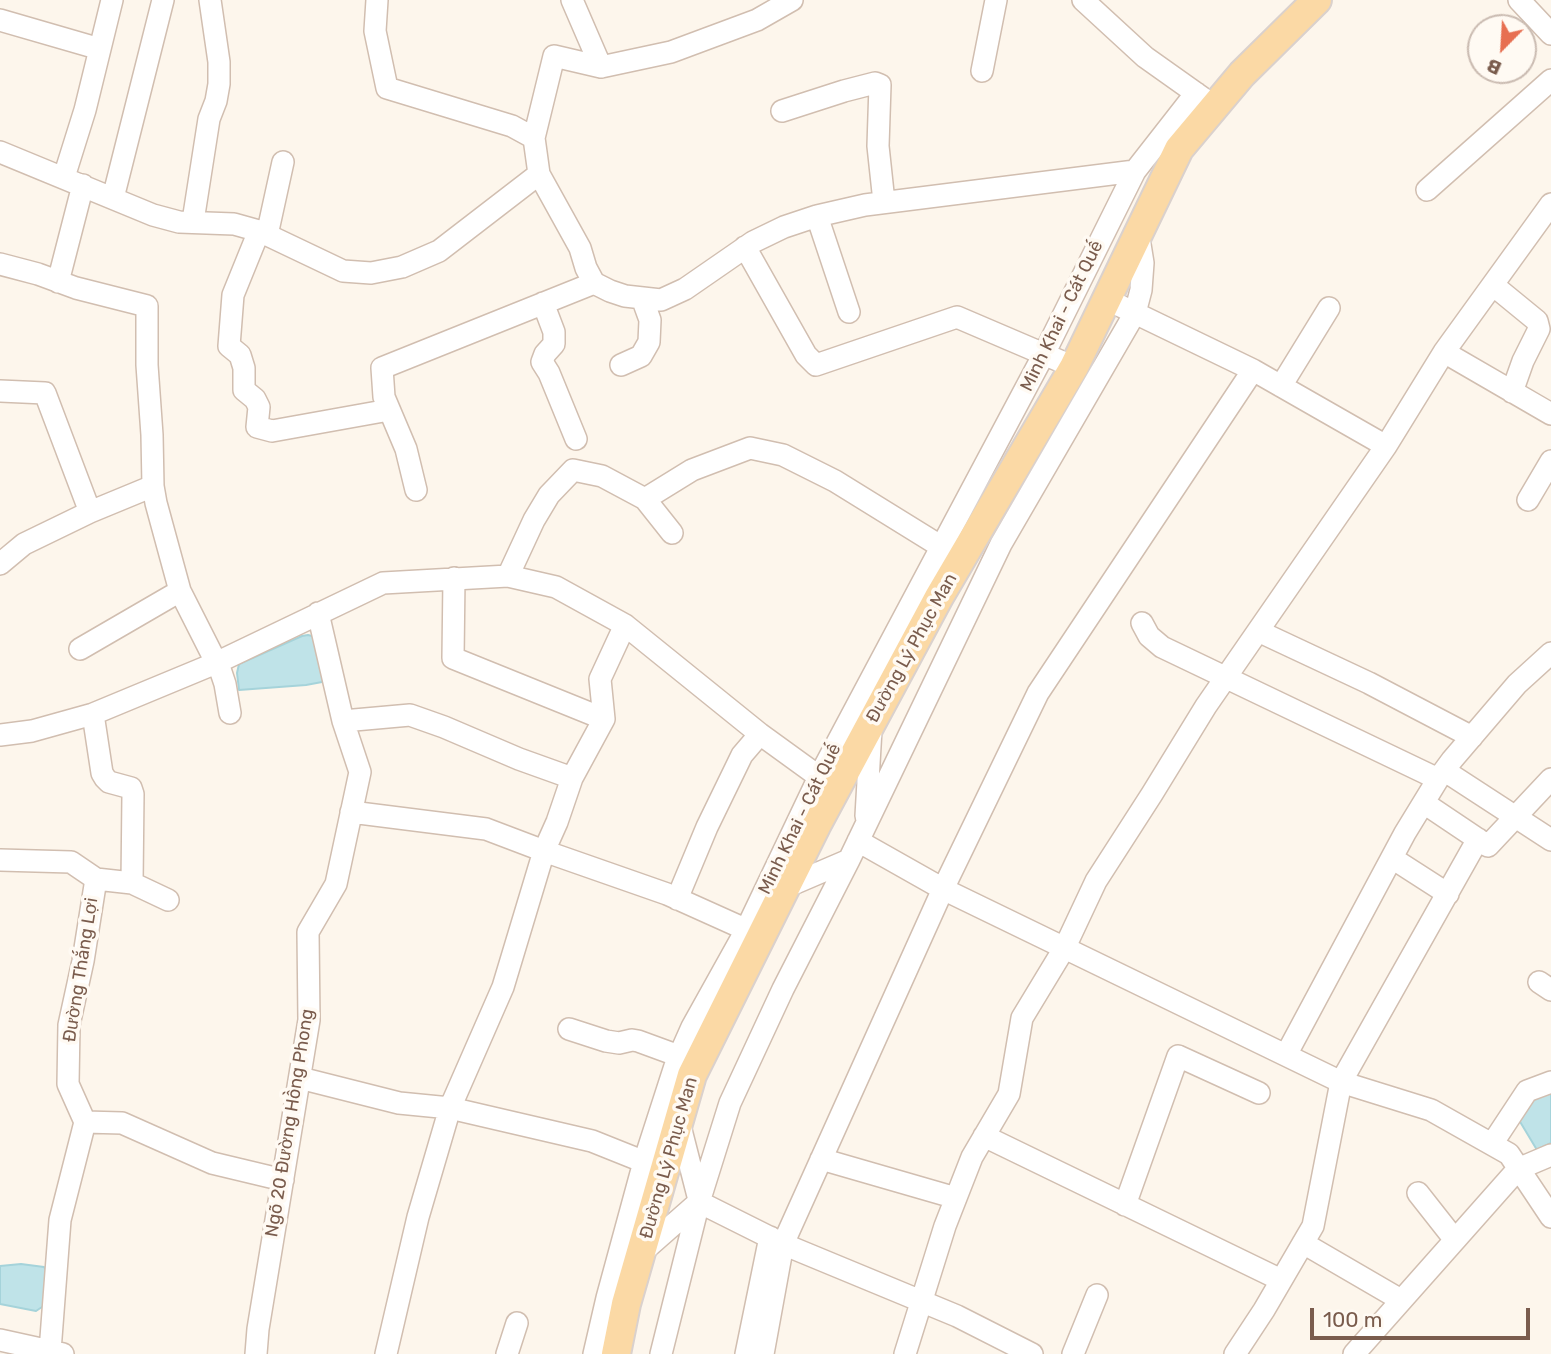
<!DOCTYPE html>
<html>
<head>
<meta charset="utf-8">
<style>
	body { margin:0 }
	#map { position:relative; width:1551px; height:1354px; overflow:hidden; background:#fdf6ec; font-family:Rubik,sans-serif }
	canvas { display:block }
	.north { position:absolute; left:1467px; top:14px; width:70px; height:70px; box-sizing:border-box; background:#fffaf3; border:2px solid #cabbb1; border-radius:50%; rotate:204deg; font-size:19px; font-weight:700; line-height:28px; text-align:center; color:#7a5c4d }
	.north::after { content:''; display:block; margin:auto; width:24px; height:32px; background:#e76f51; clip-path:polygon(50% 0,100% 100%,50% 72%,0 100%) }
	.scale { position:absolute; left:1310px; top:1308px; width:220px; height:32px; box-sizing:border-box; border:4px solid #7a5c4d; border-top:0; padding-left:9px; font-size:21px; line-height:24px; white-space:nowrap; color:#7a5c4d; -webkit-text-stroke:5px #fffaf3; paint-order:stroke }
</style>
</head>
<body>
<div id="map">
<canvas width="1551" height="1354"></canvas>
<div class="north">B</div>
<div class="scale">100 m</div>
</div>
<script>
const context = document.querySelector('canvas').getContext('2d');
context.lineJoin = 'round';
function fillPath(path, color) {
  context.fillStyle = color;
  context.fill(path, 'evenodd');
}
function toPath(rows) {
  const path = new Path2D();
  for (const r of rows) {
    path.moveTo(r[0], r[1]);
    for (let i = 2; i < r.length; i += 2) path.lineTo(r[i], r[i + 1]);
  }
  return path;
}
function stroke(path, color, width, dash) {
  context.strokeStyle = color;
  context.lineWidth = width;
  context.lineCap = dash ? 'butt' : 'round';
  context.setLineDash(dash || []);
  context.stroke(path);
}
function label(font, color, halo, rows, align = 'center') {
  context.font = font + ' Rubik,sans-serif';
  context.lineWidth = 7;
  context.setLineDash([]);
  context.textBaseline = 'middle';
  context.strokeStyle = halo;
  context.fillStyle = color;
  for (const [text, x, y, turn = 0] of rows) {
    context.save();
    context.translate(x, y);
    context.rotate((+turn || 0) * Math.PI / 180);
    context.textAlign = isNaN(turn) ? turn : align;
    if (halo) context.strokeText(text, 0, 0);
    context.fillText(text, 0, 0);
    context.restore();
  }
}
const water = toPath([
	[308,635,312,636,316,641,325,676,322,682,306,685,239,690,237,673,239,664,302,636,308,635],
	[1551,1087,1551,1143,1537,1150,1516,1115,1533,1095,1551,1087],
	[21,1264,44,1267,48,1273,45,1305,36,1311,0,1304,0,1266,21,1264]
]);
const minor = toPath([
	[377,0,375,31,387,88,512,126,534,138,539,174,580,248,586,268,594,283,610,291,625,296,661,300,685,289,753,242,784,227,817,216,865,205,1135,171],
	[572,0,601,67],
	[1083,0,1145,57,1207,101],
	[1519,0,1551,34],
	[0,20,100,49],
	[982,71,996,0],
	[782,111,844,91,875,83,880,85,878,146,884,202],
	[534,138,554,56,601,67,671,52,757,20,792,0],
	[0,152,153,215,179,222,234,224,259,231,343,271,371,273,402,267,439,251,539,174],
	[64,177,85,110,112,0],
	[1427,190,1551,80],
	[113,198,163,0],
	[817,216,849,312],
	[193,221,209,119,216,101,219,84,219,62,210,0],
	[259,231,233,295,229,346,240,355,244,368,244,390,255,399,259,407,257,427,272,431,389,410],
	[267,235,283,162],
	[745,247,806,355,816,365,957,317,1074,367],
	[0,264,38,274,76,288,147,306,147,365,152,435,153,486],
	[58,282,83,185],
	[1493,285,1537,321,1539,329,1523,361,1512,392],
	[1106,299,1253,370,1386,446],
	[543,303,554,332,554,344,545,354,542,362,549,373,576,439],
	[1444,352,1551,414],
	[621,365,641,356,649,342,650,320,642,298],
	[1281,386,1329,308],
	[0,391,45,393,90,512,153,486,156,503,180,591,221,672,225,684,230,713],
	[416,490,406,449,384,397,382,368,594,283],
	[645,499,692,470,750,448,783,455,835,481,953,554],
	[1528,500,1551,461],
	[0,564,24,544,90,512],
	[508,576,534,520,549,495,573,470,602,476,645,499,672,533],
	[454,578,453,658,604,719],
	[1142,623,1149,636,1162,647,1438,779],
	[1258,631,1369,683,1472,737],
	[80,649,180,591],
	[93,714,102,773,105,778,109,782,131,788,133,794,132,883],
	[343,721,410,715,444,727,519,759,572,778],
	[0,735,32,731,93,714,216,663,383,583,508,576,556,587,625,625,760,734,829,784],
	[1445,771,1551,840],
	[1424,803,1488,846,1551,779],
	[351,812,486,829,544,851,667,894,756,934],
	[866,816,871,729],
	[858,841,943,889,1341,1082,1431,1110,1509,1154,1551,1217],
	[1392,858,1448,894],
	[0,860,71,862,96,879],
	[786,887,849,860],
	[677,899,707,827,742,755,760,734],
	[1539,982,1551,990],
	[569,1029,606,1041,619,1043,632,1040,638,1041,679,1056],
	[1286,1055,1405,833,1438,779,1452,760,1517,684,1551,653],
	[300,1078,399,1103,450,1108,592,1141,657,1167],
	[85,1122,122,1123,212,1163,283,1180],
	[679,1122,699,1200],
	[984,1136,1281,1280],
	[1492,1144,1527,1091,1551,1082],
	[821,1159,956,1198],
	[1418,1193,1455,1240],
	[1125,1205,1178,1056,1259,1093],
	[1303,1243,1401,1300],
	[641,1253,699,1202,783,1244,957,1316,1032,1354],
	[0,1340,50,1351,50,1354],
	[63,1354,50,1351,60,1220,85,1122,68,1084,69,1025,83,961,96,879,132,883,168,900],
	[256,1354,258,1329,309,1020,308,932,336,884,360,772,343,721,318,613],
	[386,1354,418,1217,450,1108,503,987,544,851,557,822,572,778,604,719,600,679,625,625],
	[507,1354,517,1323],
	[594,1354,607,1298,644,1162,676,1063,692,1027,746,930,819,777,1044,354,1135,171,1196,93],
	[661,1354,699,1202,730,1103,783,989,849,860,1001,544,1135,313,1141,290,1143,263,1138,232],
	[746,1354,770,1237],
	[763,1354,783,1244,943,889,1038,693,1253,370],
	[905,1354,945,1226,972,1157,1009,1094,1022,1018,1065,947,1096,881,1152,794,1206,706,1386,446,1444,352,1551,204],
	[1073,1354,1097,1295],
	[1235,1354,1264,1310,1313,1226,1341,1082,1478,839],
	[1354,1354,1518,1169,1551,1155]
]);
const major = toPath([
	[616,1354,626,1304,692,1075,816,826,939,597,1074,367,1179,149,1242,74,1317,0]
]);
const streetNames = [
	["Minh Khai - Cát Quế",1062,316,-64],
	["Đường Lý Phục Man",912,648,-61],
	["Minh Khai - Cát Quế",800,819,-64],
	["Đường Thắng Lợi",81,970,-81],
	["Ngõ 20 Đường Hồng Phong",290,1123,-81],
	["Đường Lý Phục Man",669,1158,-74]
];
fillPath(water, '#bfe3e8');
stroke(water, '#a5d3da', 2);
stroke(minor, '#d1beb0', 24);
stroke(major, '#dad1cd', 32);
stroke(minor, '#fff', 21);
stroke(major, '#fbd9a5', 28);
label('18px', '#7a5c4d', '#fffaf3', streetNames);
</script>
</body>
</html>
